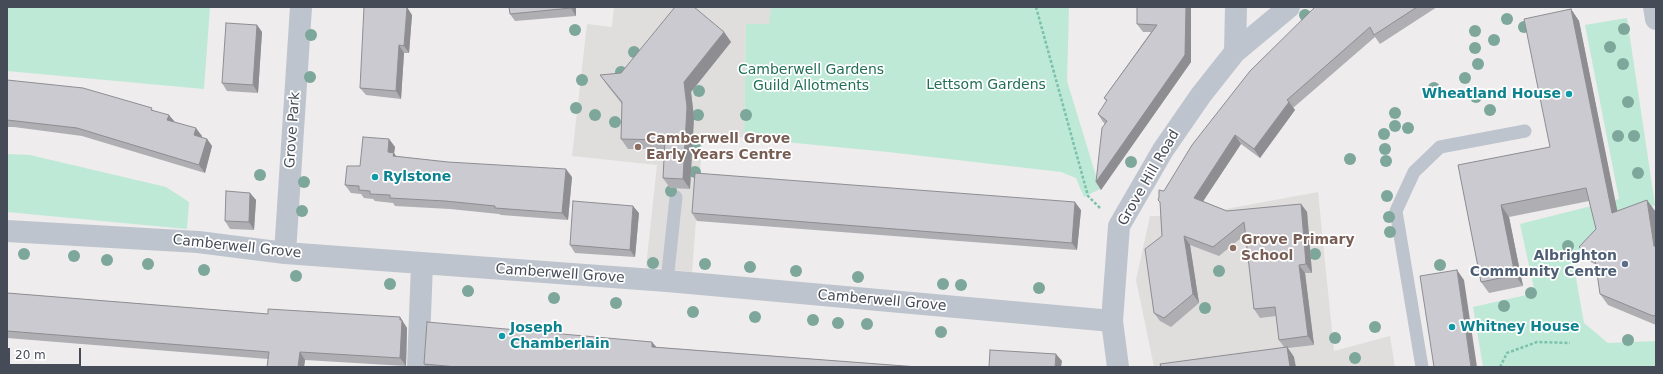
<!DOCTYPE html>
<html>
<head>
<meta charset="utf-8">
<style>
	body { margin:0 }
	#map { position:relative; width:1663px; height:374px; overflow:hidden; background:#eeecec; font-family:"DejaVu Sans",sans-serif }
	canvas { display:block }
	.frame { position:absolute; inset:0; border:8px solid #464c57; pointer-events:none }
	.scale { position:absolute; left:8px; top:348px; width:73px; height:18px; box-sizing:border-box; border:2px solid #464c57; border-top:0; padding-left:5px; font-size:12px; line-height:14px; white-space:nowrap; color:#464c57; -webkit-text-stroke:3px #fff; paint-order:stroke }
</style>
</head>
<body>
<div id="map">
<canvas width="1663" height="374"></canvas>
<div class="frame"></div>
<div class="scale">20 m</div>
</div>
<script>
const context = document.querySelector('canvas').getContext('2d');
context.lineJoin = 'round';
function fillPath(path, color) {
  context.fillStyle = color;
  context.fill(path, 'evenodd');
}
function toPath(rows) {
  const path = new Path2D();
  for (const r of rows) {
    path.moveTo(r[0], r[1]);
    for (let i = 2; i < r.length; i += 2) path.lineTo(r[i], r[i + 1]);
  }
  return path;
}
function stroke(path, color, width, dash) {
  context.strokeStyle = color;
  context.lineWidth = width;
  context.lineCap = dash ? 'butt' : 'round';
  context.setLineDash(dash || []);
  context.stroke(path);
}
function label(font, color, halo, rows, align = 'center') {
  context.font = font + ' "DejaVu Sans",sans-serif';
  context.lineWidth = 3.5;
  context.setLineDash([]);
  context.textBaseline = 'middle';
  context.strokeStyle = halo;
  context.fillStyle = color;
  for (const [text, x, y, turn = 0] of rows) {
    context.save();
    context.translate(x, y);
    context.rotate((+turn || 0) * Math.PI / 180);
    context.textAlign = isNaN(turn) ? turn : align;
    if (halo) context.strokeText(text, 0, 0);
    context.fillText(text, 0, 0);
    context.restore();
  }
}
const education = toPath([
	[614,7,771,7,770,24,746,24,744,138,703,133,692,272,646,267,657,165,572,156,587,24,612,27],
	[1318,192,1334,351,1390,336,1395,367,1154,367,1136,280,1150,216,1188,216]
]);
const green = toPath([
	[7,7,210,7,204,89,7,71],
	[771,7,1069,7,1067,81,1100,189,1084,197,1076,178,1061,172,888,152,744,138,746,24,769,24],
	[1627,18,1655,205,1594,234,1574,267,1584,323,1608,343,1656,341,1656,367,1483,367,1473,307,1535,293,1520,224,1619,199,1585,25],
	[7,154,30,155,166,187,189,202,187,229,7,212]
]);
const path = toPath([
	[1036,7,1088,196,1101,209],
	[1500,367,1507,353,1537,342,1570,343]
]);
const lane = toPath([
	[667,281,676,197],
	[1422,367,1396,211,1414,172,1440,147,1525,131]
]);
const street = toPath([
	[1654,7,1656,19],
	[1235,52,1289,7],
	[7,231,198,242,285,253,667,281,1112,321],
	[285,253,301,7],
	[418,367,422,264],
	[1118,367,1112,321,1119,226,1163,150,1201,95,1235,52,1236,7]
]);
const trees = [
	[1305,15],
	[1507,19],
	[1524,27],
	[1624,29],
	[575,30],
	[1475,31],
	[311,35],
	[1494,40],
	[1610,47],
	[1475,48],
	[634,52],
	[1478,64],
	[1623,64],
	[621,72],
	[310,77],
	[1465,78],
	[582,80],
	[1434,88],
	[699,91],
	[1476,97],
	[1628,102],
	[576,108],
	[1490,110],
	[1395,113],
	[595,115],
	[698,115],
	[746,115],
	[615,122],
	[1395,126],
	[1408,128],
	[1384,134],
	[1618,136],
	[1634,136],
	[696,142],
	[1385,149],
	[1350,159],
	[1386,161],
	[1131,162],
	[695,172],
	[1638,173],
	[260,175],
	[304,182],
	[671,191],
	[1387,196],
	[302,211],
	[1389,217],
	[1390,232],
	[1568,246],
	[24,254],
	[1315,254],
	[74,256],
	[107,260],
	[653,263],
	[148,264],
	[705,264],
	[1440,265],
	[750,267],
	[204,270],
	[796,271],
	[1219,271],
	[296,276],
	[858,277],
	[390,284],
	[943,284],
	[961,285],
	[1039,288],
	[468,291],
	[1531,293],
	[554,298],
	[616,303],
	[1504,306],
	[1205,308],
	[693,312],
	[755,317],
	[813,320],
	[838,323],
	[867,324],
	[1375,327],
	[941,332],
	[1335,338],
	[1628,340],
	[1355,358]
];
const wall = toPath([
	[509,7,576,7,576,16,515,21,510,14],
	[1137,7,1191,7,1191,62,1101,190,1096,182,1105,124,1103,122,1098,114,1107,102,1104,98,1151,32,1143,32,1137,24],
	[1315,7,1437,7,1380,44,1375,37,1293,108,1295,110,1260,158,1241,144,1203,201,1227,211,1301,204,1307,212,1312,273,1305,273,1314,345,1288,348,1294,357,1284,347,1279,340,1276,316,1260,318,1254,309,1246,234,1219,256,1190,245,1199,303,1171,327,1160,321,1154,313,1162,236,1160,203,1158,200,1164,191],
	[1571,9,1579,21,1617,211,1647,200,1655,211,1656,220,1656,325,1608,305,1600,294,1596,265,1586,259,1579,247,1596,229,1589,201,1509,217,1523,286,1489,293,1481,282,1458,165,1550,147],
	[412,15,409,53,404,53,401,99,366,95,360,88],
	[257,25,262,32,258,93,227,91,222,83],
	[724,32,731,42,691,92,694,117,690,189,670,188,663,178,665,149,628,149,621,139,622,104,607,85,600,75,621,73],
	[7,80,153,110,174,122,202,136,201,137,207,139,212,146,205,173,82,136,14,127,7,127],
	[389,139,395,147,394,153,396,156,572,177,568,220,501,215,499,214,450,209,395,206,393,203,375,201,373,199,364,198,361,194,351,193,345,185,360,166],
	[250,193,256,200,254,230,230,229,225,221],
	[1081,210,1077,250,697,221,692,213],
	[639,213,635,257,575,253,570,245],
	[7,293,268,314,400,317,407,328,406,366,305,360,304,367,267,367,268,359,7,338],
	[652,342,656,347,918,367,426,367,424,364]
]);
const shadedWall = toPath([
	[407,7,412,15,409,53,404,46],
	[571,7,576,7,576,16,571,8],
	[1186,7,1191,7,1191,62,1101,190,1096,182],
	[1571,9,1579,21,1620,224,1612,213],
	[257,25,262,32,258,93,253,85],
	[724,32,731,42,691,92,694,117,690,189,683,179,684,82],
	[399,45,404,53,401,99,396,91],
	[1289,102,1295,110,1260,158,1254,149],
	[169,115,175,122,167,120],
	[196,128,202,136,200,143,194,135],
	[1235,135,1241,144,1200,206,1194,198],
	[207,139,212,146,205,173,199,165],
	[389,139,395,147,394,153,399,161,388,152],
	[566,169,572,177,568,220,562,213],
	[250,193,256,200,254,230,249,222],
	[1647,200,1655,211,1656,220,1656,249,1654,246],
	[1075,202,1081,210,1077,250,1072,243],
	[1301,204,1307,212,1312,273,1306,264],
	[1501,205,1509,217,1523,286,1515,275],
	[633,206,639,213,635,257,630,250],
	[1184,236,1190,245,1199,303,1193,294],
	[1299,265,1305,273,1314,345,1308,336],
	[1457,270,1464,280,1477,367,1471,367],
	[400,317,407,328,406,366,400,358],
	[652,342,658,349,652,347],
	[1287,347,1294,357,1296,367,1290,367],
	[300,352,305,360,304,367,298,367],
	[1056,354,1062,361,1061,367,1055,367]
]);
const building = toPath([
	[364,7,407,7,404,46,399,45,396,91,360,88,364,7],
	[509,7,571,7,571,8,510,14,509,7],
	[675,7,694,7,724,32,684,82,687,107,683,179,663,178,665,140,621,139,622,102,600,75,621,73,675,7],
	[1137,7,1186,7,1185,55,1096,182,1102,128,1107,121,1098,114,1107,100,1104,98,1157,25,1137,24,1137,7],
	[1315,7,1417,7,1374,35,1370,27,1287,100,1289,102,1254,149,1235,135,1194,198,1227,211,1301,204,1306,264,1299,265,1308,336,1279,340,1275,307,1254,309,1244,222,1213,247,1184,236,1193,294,1164,318,1154,313,1145,249,1162,236,1160,202,1158,200,1159,197,1159,190,1164,191,1192,145,1250,71,1315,7],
	[1571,9,1612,213,1647,200,1654,246,1656,247,1656,315,1653,316,1600,294,1595,259,1579,247,1596,229,1586,188,1501,205,1515,275,1481,282,1458,165,1550,147,1524,19,1571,9],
	[226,23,257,25,253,85,222,83,226,23],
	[7,80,83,88,152,108,151,110,169,115,167,120,196,128,194,135,207,139,199,165,77,128,7,120,7,80],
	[363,137,389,139,388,152,394,153,393,156,448,162,566,169,562,213,495,208,495,206,445,201,390,198,390,195,370,194,370,191,359,190,359,186,345,185,347,166,360,166,363,137],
	[695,173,1075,202,1072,243,692,213,695,173],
	[226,191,250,193,249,222,225,221,226,191],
	[573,201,633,206,630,250,570,245,573,201],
	[1457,270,1471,367,1434,367,1420,276,1457,270],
	[7,293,268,314,268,309,400,317,400,320,402,320,400,358,300,352,298,367,267,367,269,352,7,331,7,293],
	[427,322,652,342,652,347,918,367,457,367,424,364,427,322],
	[1287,347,1290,367,1161,367,1160,364,1287,347],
	[990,350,1056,354,1055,367,989,367,990,350]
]);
const markers = [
	[1569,94,4,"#0f9aa8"],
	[638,147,4,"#8d6e63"],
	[375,177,4,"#0f9aa8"],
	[1233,248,4,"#8d6e63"],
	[1625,264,4,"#5c6f8a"],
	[1452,327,4,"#0f9aa8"],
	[502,336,4,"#0f9aa8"]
];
const parkNames = [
	["Camberwell Gardens",811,70],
	["Guild Allotments",811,86],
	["Lettsom Gardens",986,85]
];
const cultureNames = [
	["Wheatland House",1561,94,"right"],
	["Rylstone",383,177],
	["Whitney House",1460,327],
	["Joseph",510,328],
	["Chamberlain",510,344]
];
const streetNames = [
	["Grove Park",293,130,-86],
	["Grove Hill Road",1149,178,-60],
	["Camberwell Grove",237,247,6],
	["Camberwell Grove",560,274,4],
	["Camberwell Grove",882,301,5]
];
const educationNames = [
	["Camberwell Grove",646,139],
	["Early Years Centre",646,155],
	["Grove Primary",1241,240],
	["School",1241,256]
];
const serviceNames = [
	["Albrighton",1617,256],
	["Community Centre",1617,272]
];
fillPath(education, '#dfdedd');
fillPath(green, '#bee9d6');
stroke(path, '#7ac2ab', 2.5, [3, 2]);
stroke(lane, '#bec4cd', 13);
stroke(street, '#bec4cd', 22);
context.fillStyle = '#7da79a';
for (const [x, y] of trees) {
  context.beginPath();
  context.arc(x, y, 6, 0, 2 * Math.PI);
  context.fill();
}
fillPath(wall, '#aeaeb3');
fillPath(shadedWall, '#8d8d92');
fillPath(building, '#cacad0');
stroke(building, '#8d8d92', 1);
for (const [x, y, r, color] of markers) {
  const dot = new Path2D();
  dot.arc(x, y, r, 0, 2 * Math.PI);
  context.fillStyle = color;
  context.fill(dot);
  stroke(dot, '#fff', 1.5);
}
label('14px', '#206f56', '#fff', parkNames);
label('bold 14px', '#0d838f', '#fff', cultureNames, 'left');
label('14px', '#464c57', '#fff', streetNames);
label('bold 14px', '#785e54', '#fff', educationNames, 'left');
label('bold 14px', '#4e5e75', '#fff', serviceNames, 'right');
</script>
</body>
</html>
